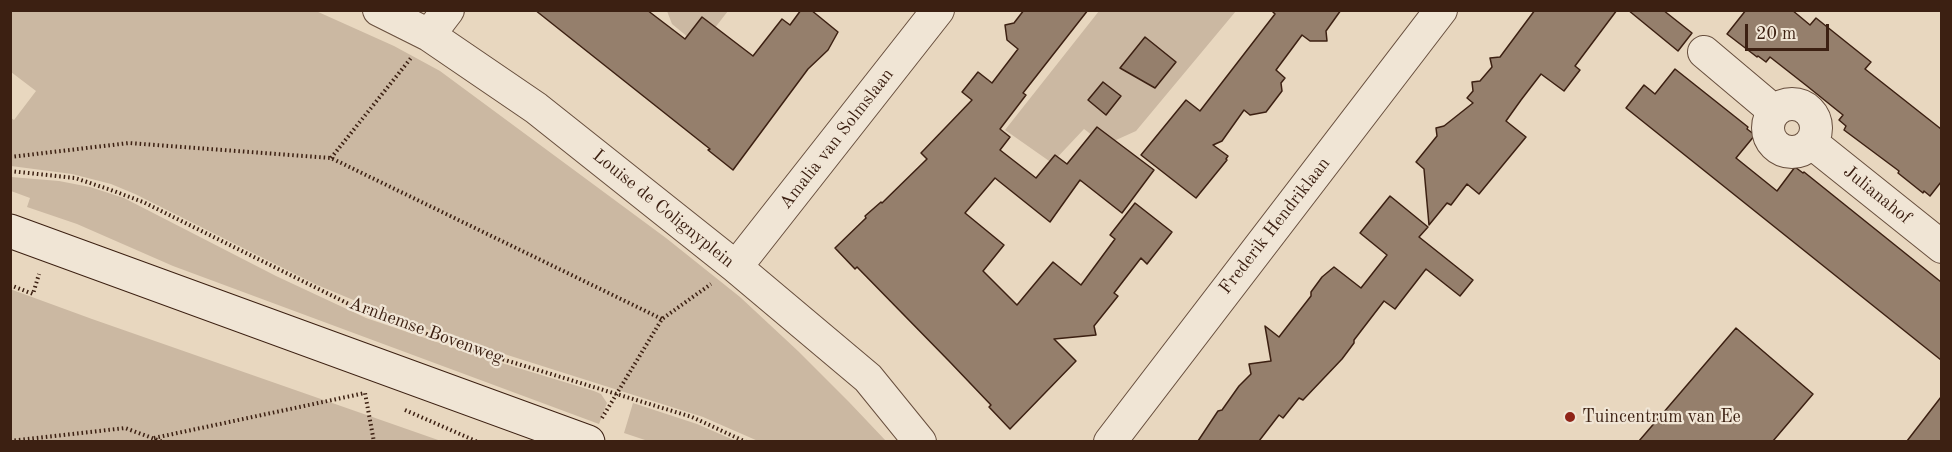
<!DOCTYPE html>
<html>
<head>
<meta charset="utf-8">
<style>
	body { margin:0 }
	#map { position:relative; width:1952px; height:452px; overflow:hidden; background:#e8d7bf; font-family:"Old Standard TT",serif }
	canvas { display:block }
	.frame { position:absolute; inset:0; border:12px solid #3c2012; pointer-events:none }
	.scale { position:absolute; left:1745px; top:24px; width:84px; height:27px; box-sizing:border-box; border:3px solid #3c2012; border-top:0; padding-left:8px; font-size:18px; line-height:21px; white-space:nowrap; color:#3c2012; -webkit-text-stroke:4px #f0e5d5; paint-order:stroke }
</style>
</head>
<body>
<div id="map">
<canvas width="1952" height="452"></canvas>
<div class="frame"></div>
<div class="scale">20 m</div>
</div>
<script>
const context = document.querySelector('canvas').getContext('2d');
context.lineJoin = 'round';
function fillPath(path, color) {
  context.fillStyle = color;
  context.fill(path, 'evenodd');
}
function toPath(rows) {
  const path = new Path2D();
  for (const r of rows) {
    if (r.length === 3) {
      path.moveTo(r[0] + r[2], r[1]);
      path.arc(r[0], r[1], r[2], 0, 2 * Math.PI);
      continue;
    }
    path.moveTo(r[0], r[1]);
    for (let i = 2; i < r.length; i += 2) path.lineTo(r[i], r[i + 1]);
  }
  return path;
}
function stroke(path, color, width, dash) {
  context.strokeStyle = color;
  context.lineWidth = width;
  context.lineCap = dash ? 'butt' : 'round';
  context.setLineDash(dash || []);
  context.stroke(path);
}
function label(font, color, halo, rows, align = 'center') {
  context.font = font + ' "Old Standard TT",serif';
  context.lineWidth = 4.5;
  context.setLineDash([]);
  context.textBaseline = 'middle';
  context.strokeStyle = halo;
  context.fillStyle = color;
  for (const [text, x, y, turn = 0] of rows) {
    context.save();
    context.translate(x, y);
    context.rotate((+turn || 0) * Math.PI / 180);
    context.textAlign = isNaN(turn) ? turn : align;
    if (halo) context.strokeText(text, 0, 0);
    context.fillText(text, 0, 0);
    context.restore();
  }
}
const green = toPath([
	[316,11,394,46,440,71,666,238,740,297,798,351,849,402,886,441,758,441,703,417,438,333,385,313,317,285,135,194,111,184,72,174,11,166,11,118,14,120,36,91,11,72,11,11],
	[667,11,728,11,700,47,672,24],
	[1099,11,1236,11,1136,131,1105,145,1084,129,1052,163,1005,130],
	[11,177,59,181,90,187,124,198,276,276,366,318,472,354,594,391,601,394,607,403,599,424,173,266,77,224,27,207,30,198,11,191],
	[10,289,92,319,441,441,11,441],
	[633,403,697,424,736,441,648,441,624,433]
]);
const building = toPath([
	[535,10,647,10,685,39,702,17,753,56,782,19,790,25,801,10,811,10,838,32,828,50,808,69,733,170,708,150,710,149,535,10],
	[1024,10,1088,10,1023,93,1026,95,1000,129,1010,137,1000,150,1036,178,1055,155,1067,164,1097,127,1154,170,1122,213,1080,180,1050,222,995,178,965,213,1004,245,983,271,1017,305,1053,262,1081,285,1115,239,1110,235,1135,203,1172,232,1147,264,1141,258,1114,293,1118,296,1094,326,1096,335,1054,339,1076,361,1010,429,989,407,991,405,949,361,857,267,855,269,835,248,866,218,865,216,881,202,882,203,927,159,921,153,972,100,962,92,978,72,992,83,1018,49,1007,40,1005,25,1014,23,1024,10],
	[1271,10,1341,10,1326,31,1327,41,1310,41,1302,35,1276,70,1285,78,1281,83,1282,91,1266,112,1250,115,1244,110,1222,141,1213,145,1228,156,1226,159,1227,160,1196,198,1141,155,1186,100,1200,111,1275,14,1271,10],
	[1535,10,1617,10,1575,66,1580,70,1564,91,1541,74,1521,100,1506,121,1526,137,1479,194,1467,184,1451,205,1447,203,1429,225,1424,169,1416,162,1437,136,1436,128,1444,126,1473,103,1467,98,1473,91,1472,82,1480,81,1492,67,1490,58,1500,57,1535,10],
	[1628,10,1663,10,1692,33,1678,51,1628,10],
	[1746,10,1792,10,1810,25,1816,18,1871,62,1865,69,1941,129,1941,182,1930,196,1924,191,1923,193,1898,173,1899,171,1844,130,1846,126,1839,120,1843,115,1807,86,1770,57,1766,62,1758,56,1757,57,1727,34,1746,10],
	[1145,37,1176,62,1155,88,1120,68,1145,37],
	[1675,69,1748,127,1747,129,1755,135,1736,158,1777,191,1795,167,1803,173,1804,172,1941,282,1941,360,1626,108,1644,85,1655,94,1675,69],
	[1103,82,1121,96,1106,115,1088,100,1103,82],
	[1390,196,1428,227,1419,237,1473,280,1460,296,1426,269,1395,309,1384,301,1354,340,1354,343,1342,359,1303,400,1299,398,1283,418,1279,415,1259,441,1198,441,1218,411,1222,410,1239,386,1251,374,1249,364,1271,361,1265,326,1279,337,1311,296,1311,292,1322,277,1334,267,1361,288,1387,255,1360,233,1390,196],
	[1736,328,1813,394,1773,441,1639,441,1736,328],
	[1941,397,1941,441,1907,441,1941,397]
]);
const path = toPath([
	[10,157,129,143,331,158,662,319],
	[331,158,411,58],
	[10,171,75,178,111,190,143,202,367,313,482,353,692,417,746,442],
	[10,285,33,294,39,274],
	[405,410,478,442],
	[602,418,662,319,711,284],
	[154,438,365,393,374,442],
	[10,441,125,428,163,442]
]);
const street = toPath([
	[379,10,429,35,536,108,736,267,868,378,920,442],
	[429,35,448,10],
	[1704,52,1774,111],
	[1792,128,24],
	[1812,143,1942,247],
	[736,267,938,10],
	[1110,442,1441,10]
]);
const secondary = toPath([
	[10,231,588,442]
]);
const markers = [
	[1570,417,6,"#8f2418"]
];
const streetNames = [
	["Amalia van Solmslaan",837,139,-52],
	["Julianahof",1877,195,39],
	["Louise de Colignyplein",663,209,39],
	["Frederik Hendriklaan",1275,226,-52],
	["Arnhemse Bovenweg",426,331,20]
];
const poiNames = [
	["Tuincentrum van Ee",1582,417]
];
fillPath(green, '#cbb8a2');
fillPath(building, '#957f6c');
stroke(building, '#3c2012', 1.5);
stroke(street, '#674e3d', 34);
stroke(secondary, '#3c2012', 35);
stroke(path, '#3c2012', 4, [1.5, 3]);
stroke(street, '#f0e5d5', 32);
stroke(secondary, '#f0e5d5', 33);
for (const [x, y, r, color] of markers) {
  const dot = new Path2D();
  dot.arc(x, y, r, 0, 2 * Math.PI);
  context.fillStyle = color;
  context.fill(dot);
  stroke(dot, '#f0e5d5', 2);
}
label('18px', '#3c2012', '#f0e5d5', streetNames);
label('18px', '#3c2012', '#f0e5d5', poiNames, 'left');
</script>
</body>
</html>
